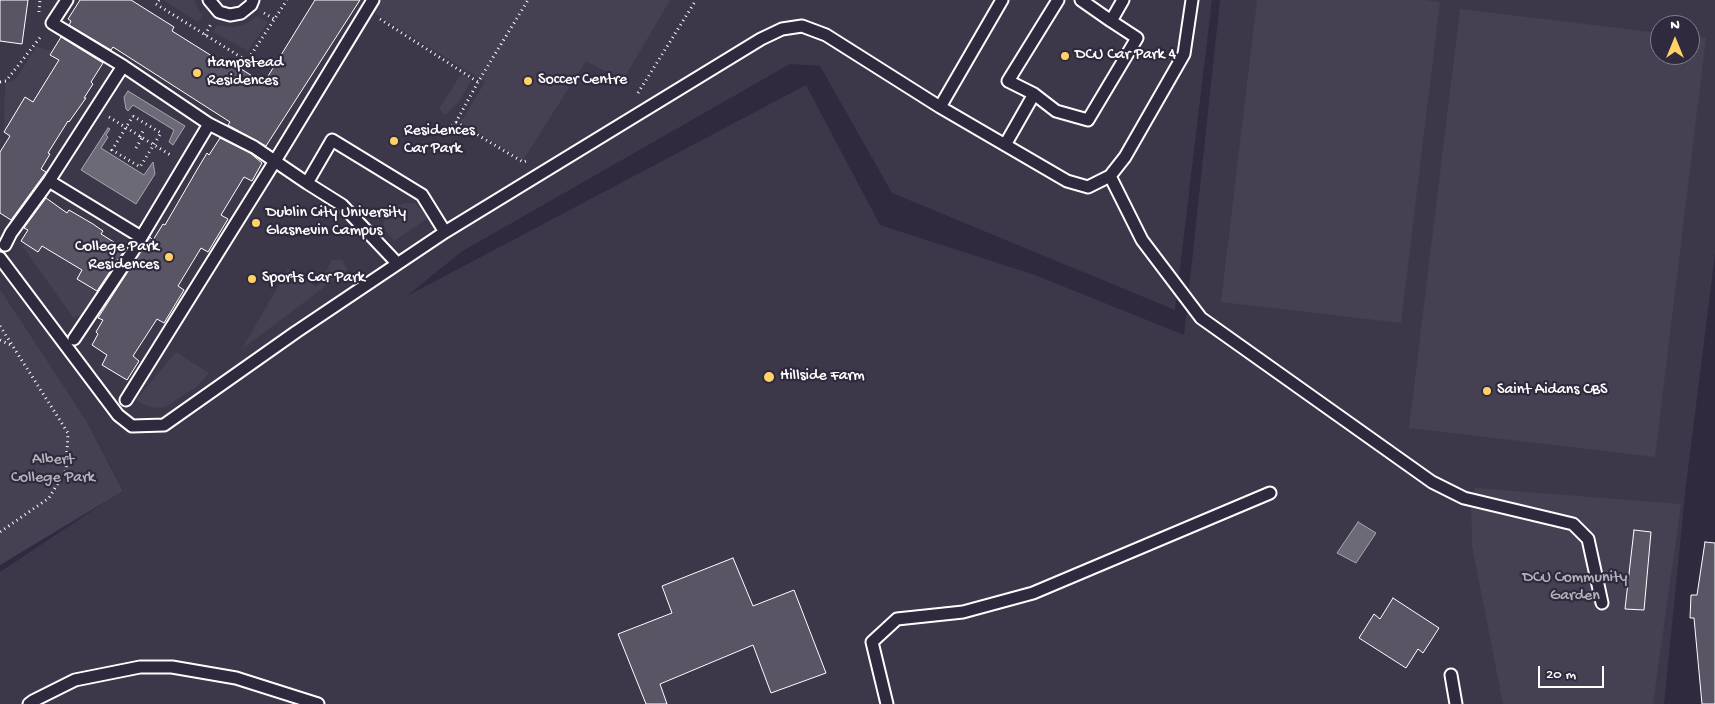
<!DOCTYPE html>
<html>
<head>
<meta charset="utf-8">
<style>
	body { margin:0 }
	#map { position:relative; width:1715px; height:704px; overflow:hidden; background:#2f2a3d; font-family:"Gochi Hand",sans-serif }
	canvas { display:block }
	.north { position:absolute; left:1650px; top:15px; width:50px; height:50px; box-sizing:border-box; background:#2f2a3d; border:1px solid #827f8b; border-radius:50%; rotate:0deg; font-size:14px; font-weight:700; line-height:20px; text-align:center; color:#fff }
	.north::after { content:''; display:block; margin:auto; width:18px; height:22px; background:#ffd166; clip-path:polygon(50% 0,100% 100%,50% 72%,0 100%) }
	.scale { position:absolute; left:1538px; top:666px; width:66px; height:22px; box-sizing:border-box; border:2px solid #fff; border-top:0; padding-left:6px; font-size:15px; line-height:18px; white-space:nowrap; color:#fff; -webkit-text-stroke:4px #2f2a3d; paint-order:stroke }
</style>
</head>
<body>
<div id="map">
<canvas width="1715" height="704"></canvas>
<div class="north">N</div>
<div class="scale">20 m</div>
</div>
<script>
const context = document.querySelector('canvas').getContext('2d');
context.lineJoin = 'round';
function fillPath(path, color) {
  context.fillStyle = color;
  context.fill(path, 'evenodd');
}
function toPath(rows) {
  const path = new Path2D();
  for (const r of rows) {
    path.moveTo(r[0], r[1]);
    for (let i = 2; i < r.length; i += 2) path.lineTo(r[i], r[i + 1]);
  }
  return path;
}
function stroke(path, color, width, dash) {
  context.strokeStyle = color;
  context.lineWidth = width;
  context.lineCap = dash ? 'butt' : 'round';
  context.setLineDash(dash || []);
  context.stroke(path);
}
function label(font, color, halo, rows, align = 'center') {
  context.font = font + ' "Gochi Hand",sans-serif';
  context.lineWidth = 4.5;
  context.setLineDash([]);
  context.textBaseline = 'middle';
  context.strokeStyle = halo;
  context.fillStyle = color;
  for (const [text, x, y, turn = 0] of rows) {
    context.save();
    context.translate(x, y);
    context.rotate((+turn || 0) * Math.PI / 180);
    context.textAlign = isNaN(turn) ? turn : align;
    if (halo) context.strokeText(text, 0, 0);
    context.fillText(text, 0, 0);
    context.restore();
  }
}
const built = toPath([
	[0,0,1212,0,1175,310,892,193,820,66,790,64,461,252,407,296,806,85,880,225,1035,275,1184,335,1220,0,1715,0,1715,254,1686,485,1664,704,0,704,0,572,123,490,86,420,0,289],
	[1660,25,1690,25,1690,55,1660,55]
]);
const green = toPath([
	[163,0,194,0,200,13,203,15,198,22],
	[381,0,670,0,623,80,586,61,523,160,461,122,485,82,373,12],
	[1257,0,1425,0,1440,2,1401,323,1221,302],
	[1460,9,1660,33,1660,55,1690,55,1690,36,1706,38,1655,457,1409,428],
	[257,16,268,22,248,51,213,32,217,25,234,27,246,24],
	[36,47,53,51,50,55,59,60,33,102,25,97,4,132,5,84,16,79],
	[461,74,471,80,459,102,445,115,439,109],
	[404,203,415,203,428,218,394,241,385,230,383,224,385,217,393,208],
	[24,244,38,252,42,246,82,270,77,279,96,291,98,287,96,296,83,316,76,316,75,320,23,247],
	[342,259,347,270,242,349,288,269,317,287,332,260],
	[0,289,86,420,123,491,0,565],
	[176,352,209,373,196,387,165,407,155,408,145,405,136,400],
	[1475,488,1681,504,1653,704,1503,704,1472,546,1471,502]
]);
const water = toPath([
	[128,91,185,126,173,145,169,142,174,130,133,105,128,111,126,109,124,97,128,91],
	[108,128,110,129,106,135,108,137,101,148,144,175,153,162,155,174,136,204,81,170,108,128],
	[1358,522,1376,533,1356,563,1337,553,1358,522]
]);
const building = toPath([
	[0,0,28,0,22,44,0,41,0,0],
	[80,0,131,0,174,27,172,31,220,61,222,57,257,79,258,77,265,81,315,0,360,0,266,146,228,125,230,122,113,47,111,50,69,25,71,21,68,19,80,0],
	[61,37,103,63,91,82,93,84,84,98,86,98,69,122,68,121,48,153,50,154,41,169,46,172,11,220,0,213,0,152,10,136,4,132,25,97,33,102,59,60,50,55,61,37],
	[220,138,250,153,262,163,252,181,244,177,221,215,228,219,208,252,201,248,178,286,184,290,164,323,157,319,133,356,139,361,127,380,102,365,107,355,92,345,98,334,96,332,103,320,98,318,150,237,153,240,163,224,165,225,198,168,207,153,209,155,220,138],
	[46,198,67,213,69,210,93,224,103,231,101,234,125,249,97,291,77,279,82,270,42,246,38,252,21,241,28,230,24,228,46,198],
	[1634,530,1651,532,1644,610,1625,609,1634,530],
	[1705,542,1715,543,1715,704,1702,704,1694,618,1690,618,1691,595,1697,595,1705,542],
	[733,558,753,606,794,590,826,673,771,693,753,645,660,684,667,704,646,704,618,634,672,613,662,586,733,558],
	[1393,598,1439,628,1423,653,1418,649,1406,668,1359,638,1374,614,1380,619,1393,598]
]);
const path = toPath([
	[159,0,156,4,247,61,287,0],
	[39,12,40,0],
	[264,13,274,19],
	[380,19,478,82],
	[205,35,211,24],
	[0,82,6,81,42,35],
	[638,93,696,0],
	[133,116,161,133,140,167,112,150,133,116],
	[109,117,172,156],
	[456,122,523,162,526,161],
	[452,126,456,122,478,82,528,0],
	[140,137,143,131],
	[136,148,142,138],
	[0,326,68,433,66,470,49,498,0,532],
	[0,340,13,346]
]);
const lane = toPath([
	[67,0,52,23,123,66,209,124,254,147,307,183],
	[209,0,219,12,230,15,241,13,251,5,253,0],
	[1058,0,1008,81,1034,94,1056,111,1088,120,1137,38,1111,21,1123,0],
	[1081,0,1111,21],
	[940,107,1002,0],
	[1005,145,1034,94],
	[1110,176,1142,240,1201,318,1432,482,1464,498,1573,524,1588,539,1602,603],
	[49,181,141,237],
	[5,245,11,233,49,181,123,66],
	[0,258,118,415,132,426,164,425,296,332,445,232,761,39,782,29,802,26,826,35,940,107,1067,181,1088,187,1110,176,1125,157,1184,54,1192,0],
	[397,263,342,205,307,183,332,140,422,195,445,232],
	[74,339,133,251,209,124],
	[126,400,275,161,373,0],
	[1451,675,1456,704],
	[29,704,33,701,75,680,140,667,172,667,236,678,318,704],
	[887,704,872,642,897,619,963,612,1033,593,1270,493]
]);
const markers = [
	[1065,56,5,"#ffd166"],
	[197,73,5,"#ffd166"],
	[528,81,5,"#ffd166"],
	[394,141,5,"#ffd166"],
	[256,223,5,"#ffd166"],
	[169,257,5,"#ffd166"],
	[252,279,5,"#ffd166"],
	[769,377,6,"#ffd166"],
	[1487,391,5,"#ffd166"]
];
const poiNames = [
	["DCU Car Park 4",1075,56],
	["Hampstead",207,64],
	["Residences",207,82],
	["Soccer Centre",538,81],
	["Residences",404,132],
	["Car Park",404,150],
	["Dublin City University",266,214],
	["Glasnevin Campus",266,232],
	["College Park",159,248,"right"],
	["Residences",159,266,"right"],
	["Sports Car Park",262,279],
	["Hillside Farm",780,377],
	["Saint Aidans CBS",1497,391]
];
const parkNames = [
	["Albert",53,461],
	["College Park",53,479],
	["DCU Community",1575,579],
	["Garden",1575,597]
];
fillPath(built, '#3c3749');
fillPath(green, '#464152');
fillPath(water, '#6d6a77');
stroke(water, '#a7a6ad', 1);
fillPath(building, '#595564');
stroke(building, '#fff', 1);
stroke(lane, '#fff', 15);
stroke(path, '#fff', 3, [1, 4]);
stroke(lane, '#2f2a3d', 11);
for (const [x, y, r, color] of markers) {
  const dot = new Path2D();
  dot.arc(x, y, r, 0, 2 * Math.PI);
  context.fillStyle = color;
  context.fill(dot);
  stroke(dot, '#2f2a3d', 2);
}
label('16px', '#fff', '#2f2a3d', poiNames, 'left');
label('16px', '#b5b3ba', '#2f2a3d', parkNames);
</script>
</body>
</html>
